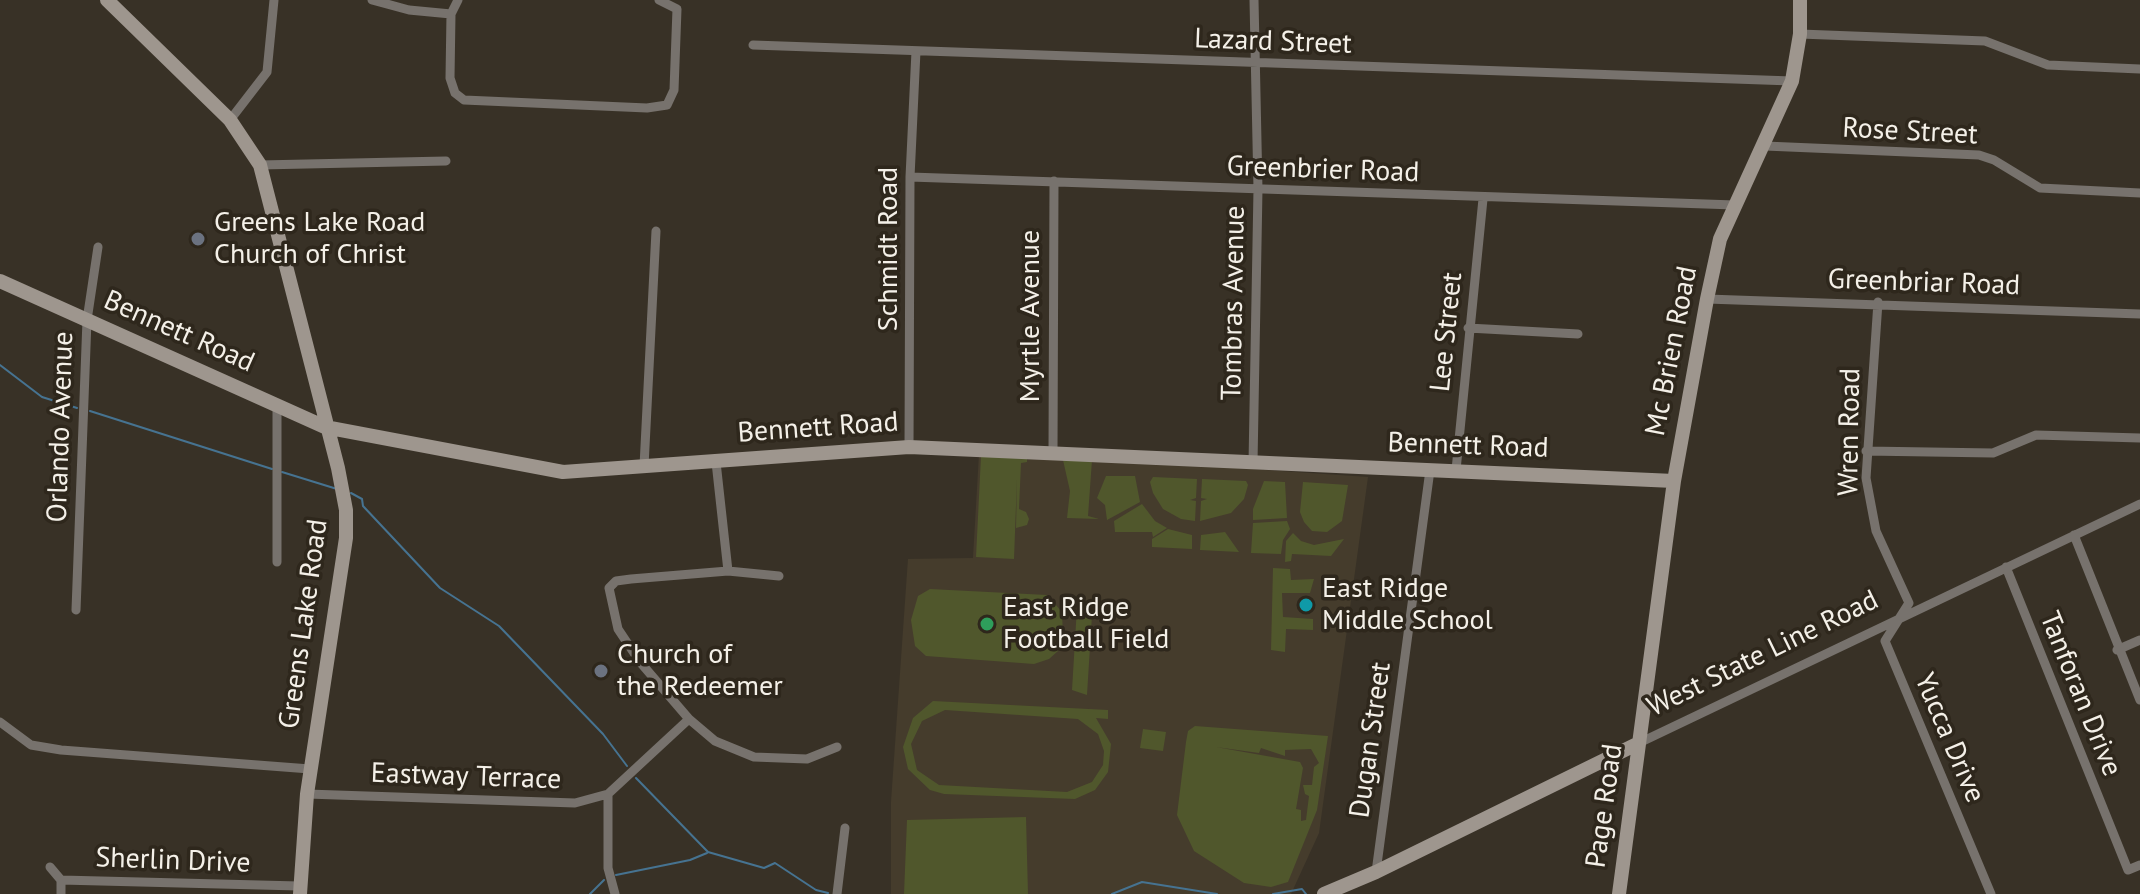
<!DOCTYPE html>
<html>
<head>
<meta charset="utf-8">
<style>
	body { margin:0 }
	canvas { display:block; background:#383126 }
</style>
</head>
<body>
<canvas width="2140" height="894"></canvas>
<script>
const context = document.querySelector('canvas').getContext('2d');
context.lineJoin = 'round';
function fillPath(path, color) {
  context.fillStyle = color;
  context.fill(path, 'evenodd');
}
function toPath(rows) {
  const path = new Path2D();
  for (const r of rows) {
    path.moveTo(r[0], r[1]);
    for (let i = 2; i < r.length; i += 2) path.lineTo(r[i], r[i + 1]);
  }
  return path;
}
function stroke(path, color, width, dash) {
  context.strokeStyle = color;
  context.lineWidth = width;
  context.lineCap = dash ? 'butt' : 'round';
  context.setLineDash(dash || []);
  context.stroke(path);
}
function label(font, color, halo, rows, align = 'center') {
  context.font = font + ' "PT Sans",sans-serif';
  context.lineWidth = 7;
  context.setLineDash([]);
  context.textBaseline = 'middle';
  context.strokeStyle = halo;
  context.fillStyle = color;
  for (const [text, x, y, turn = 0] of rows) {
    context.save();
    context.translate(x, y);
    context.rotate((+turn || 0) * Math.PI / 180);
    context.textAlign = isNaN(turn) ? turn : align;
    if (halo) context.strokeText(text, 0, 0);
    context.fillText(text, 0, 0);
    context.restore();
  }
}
const education = toPath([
	[979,454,1091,458,1368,477,1319,833,1291,894,891,894,891,802,908,559,973,558]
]);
const green = toPath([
	[981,456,1027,457,1027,462,1021,463,1019,509,1026,512,1029,519,1027,525,1016,528,1017,479,1014,559,976,557],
	[1063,460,1092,460,1088,516,1099,519,1067,518,1070,491],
	[1106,476,1135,476,1140,502,1107,520,1105,505,1097,498],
	[1153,477,1197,479,1196,498,1190,500,1196,501,1195,521,1181,519,1163,509,1153,493,1150,482],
	[1202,479,1246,481,1248,485,1244,499,1231,513,1200,521,1201,501,1207,499,1201,498],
	[1264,481,1285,482,1287,518,1253,520,1253,509],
	[1303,482,1348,485,1342,521,1327,532,1312,531,1304,522,1300,512],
	[1142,504,1155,521,1167,528,1153,537,1152,532,1115,532,1114,521],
	[1287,521,1290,529,1283,540,1281,554,1251,553,1253,523],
	[1168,529,1192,535,1192,549,1152,547,1152,539],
	[1225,532,1239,552,1200,550,1201,535],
	[1293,533,1301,541,1314,545,1344,539,1331,556,1292,554,1291,561,1285,562,1286,541],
	[1273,568,1290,569,1291,580,1314,579,1310,593,1282,593,1283,617,1313,619,1313,630,1286,629,1285,652,1271,650],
	[930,589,1047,595,1062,612,1063,636,1058,651,1049,659,1034,664,926,656,915,646,911,620,918,596],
	[1077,607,1092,615,1087,695,1072,690],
	[933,701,1108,710,1108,719,1096,718,1111,744,1108,772,1095,790,1075,799,944,794,930,790,908,769,903,747,913,718],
	[945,710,1078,719,1098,734,1104,751,1103,765,1092,782,1067,792,939,785,917,770,911,744,922,721],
	[1195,726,1328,736,1317,810,1288,882,1271,887,1244,883,1194,851,1177,815,1186,742,1188,731],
	[1216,747,1259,753,1261,748,1285,756,1285,750,1311,749,1319,763,1314,767,1312,785,1303,785,1305,794,1309,796,1306,820,1301,821,1301,810,1296,809,1303,768,1300,762],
	[1143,729,1166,732,1163,751,1140,748],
	[1026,817,1028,894,904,894,907,820]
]);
const stream = toPath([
	[0,365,42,397,77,408],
	[90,411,272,469],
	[282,472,337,489],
	[351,493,362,499,363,506,440,588,499,626,603,734,627,766],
	[636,778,708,852,764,868,775,863,816,890,828,893],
	[616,875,690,860,707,853],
	[590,894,604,880],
	[1112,894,1142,882,1217,894],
	[1273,894,1302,889,1306,894]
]);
const street = toPath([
	[372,0,409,10,451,14],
	[458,0,451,14,450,78,455,93,464,100,647,108,667,105,674,90,677,9,659,0],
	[1800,34,1985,41,2048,65,2140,69],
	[753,45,1792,81],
	[230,120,267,72,274,0],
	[1765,146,1979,155,1994,160,2040,188,2140,193],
	[260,165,446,161],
	[910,177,1735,205],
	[1707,299,2140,314],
	[1878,302,1866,478,1876,531,1909,603,1885,641,1991,894],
	[1468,328,1578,334],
	[277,404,277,562],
	[909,447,910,177,916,51],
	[1053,451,1054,181],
	[1866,451,1993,453,2036,435,2140,438],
	[716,462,728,571],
	[1253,463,1258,189,1254,0],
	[644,466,656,231],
	[1456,470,1483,199],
	[2074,535,2140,700],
	[2006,567,2128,870,2140,865],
	[779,576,728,571,631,579,616,581,609,588,618,629,640,662,689,719,715,741,754,757,807,759,837,747],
	[76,610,87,320,98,247],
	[2117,650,2140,640],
	[0,722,31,745,61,750,310,769],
	[1639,743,2140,504],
	[307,794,575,803,608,794,689,719],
	[608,794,608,868,615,894],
	[50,867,61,880,299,886],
	[1376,872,1430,470],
	[61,894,61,880],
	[837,894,845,828]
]);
const secondary = toPath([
	[107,0,230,120,260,165,338,468,346,510,346,538,307,794,300,894],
	[0,281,325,427,563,472,909,447,1674,481],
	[1324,894,1376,872,1639,743],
	[1619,894,1674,481,1707,299,1720,239,1792,81,1800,34,1800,0]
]);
const markers = [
	[198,239,8,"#6b7280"],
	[1306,605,8,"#0f9aa8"],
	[987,624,8,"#2e9e5b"],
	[601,671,8,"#6b7280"]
];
const streetNames = [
	["Lazard Street",1273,42,2],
	["Rose Street",1910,132,3],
	["Greenbrier Road",1323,170,2],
	["Schmidt Road",889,249,-90],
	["Greenbriar Road",1924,283,2],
	["Tombras Avenue",1234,303,-89],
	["Myrtle Avenue",1031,316,-90],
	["Bennett Road",179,332,24],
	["Lee Street",1447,332,-84],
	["Mc Brien Road",1672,351,-79],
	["Orlando Avenue",61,427,-88],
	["Bennett Road",818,428,-4],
	["Wren Road",1850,432,-89],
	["Bennett Road",1468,446,2],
	["Greens Lake Road",304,624,-82],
	["West State Line Road",1763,654,-26],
	["Tanforan Drive",2080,694,68],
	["Yucca Drive",1949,738,67],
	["Dugan Street",1371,740,-82],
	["Eastway Terrace",466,777,2],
	["Page Road",1605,806,-82],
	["Sherlin Drive",173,861,2]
];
const poiNames = [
	["Greens Lake Road",214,223],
	["Church of Christ",214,255],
	["East Ridge",1322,589],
	["Middle School",1322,621],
	["East Ridge",1003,608],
	["Football Field",1003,640],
	["Church of",617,655],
	["the Redeemer",617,687]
];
fillPath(education, '#453c2c');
fillPath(green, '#50572c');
stroke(stream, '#467391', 2);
stroke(street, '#77726d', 9);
stroke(secondary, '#9e968e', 14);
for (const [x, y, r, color] of markers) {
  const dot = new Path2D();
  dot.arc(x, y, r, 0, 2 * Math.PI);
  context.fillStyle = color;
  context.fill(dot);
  stroke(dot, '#2e271c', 3);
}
label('28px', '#f4f0e8', '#2e271c', streetNames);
label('28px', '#f4f0e8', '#2e271c', poiNames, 'left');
</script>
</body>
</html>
